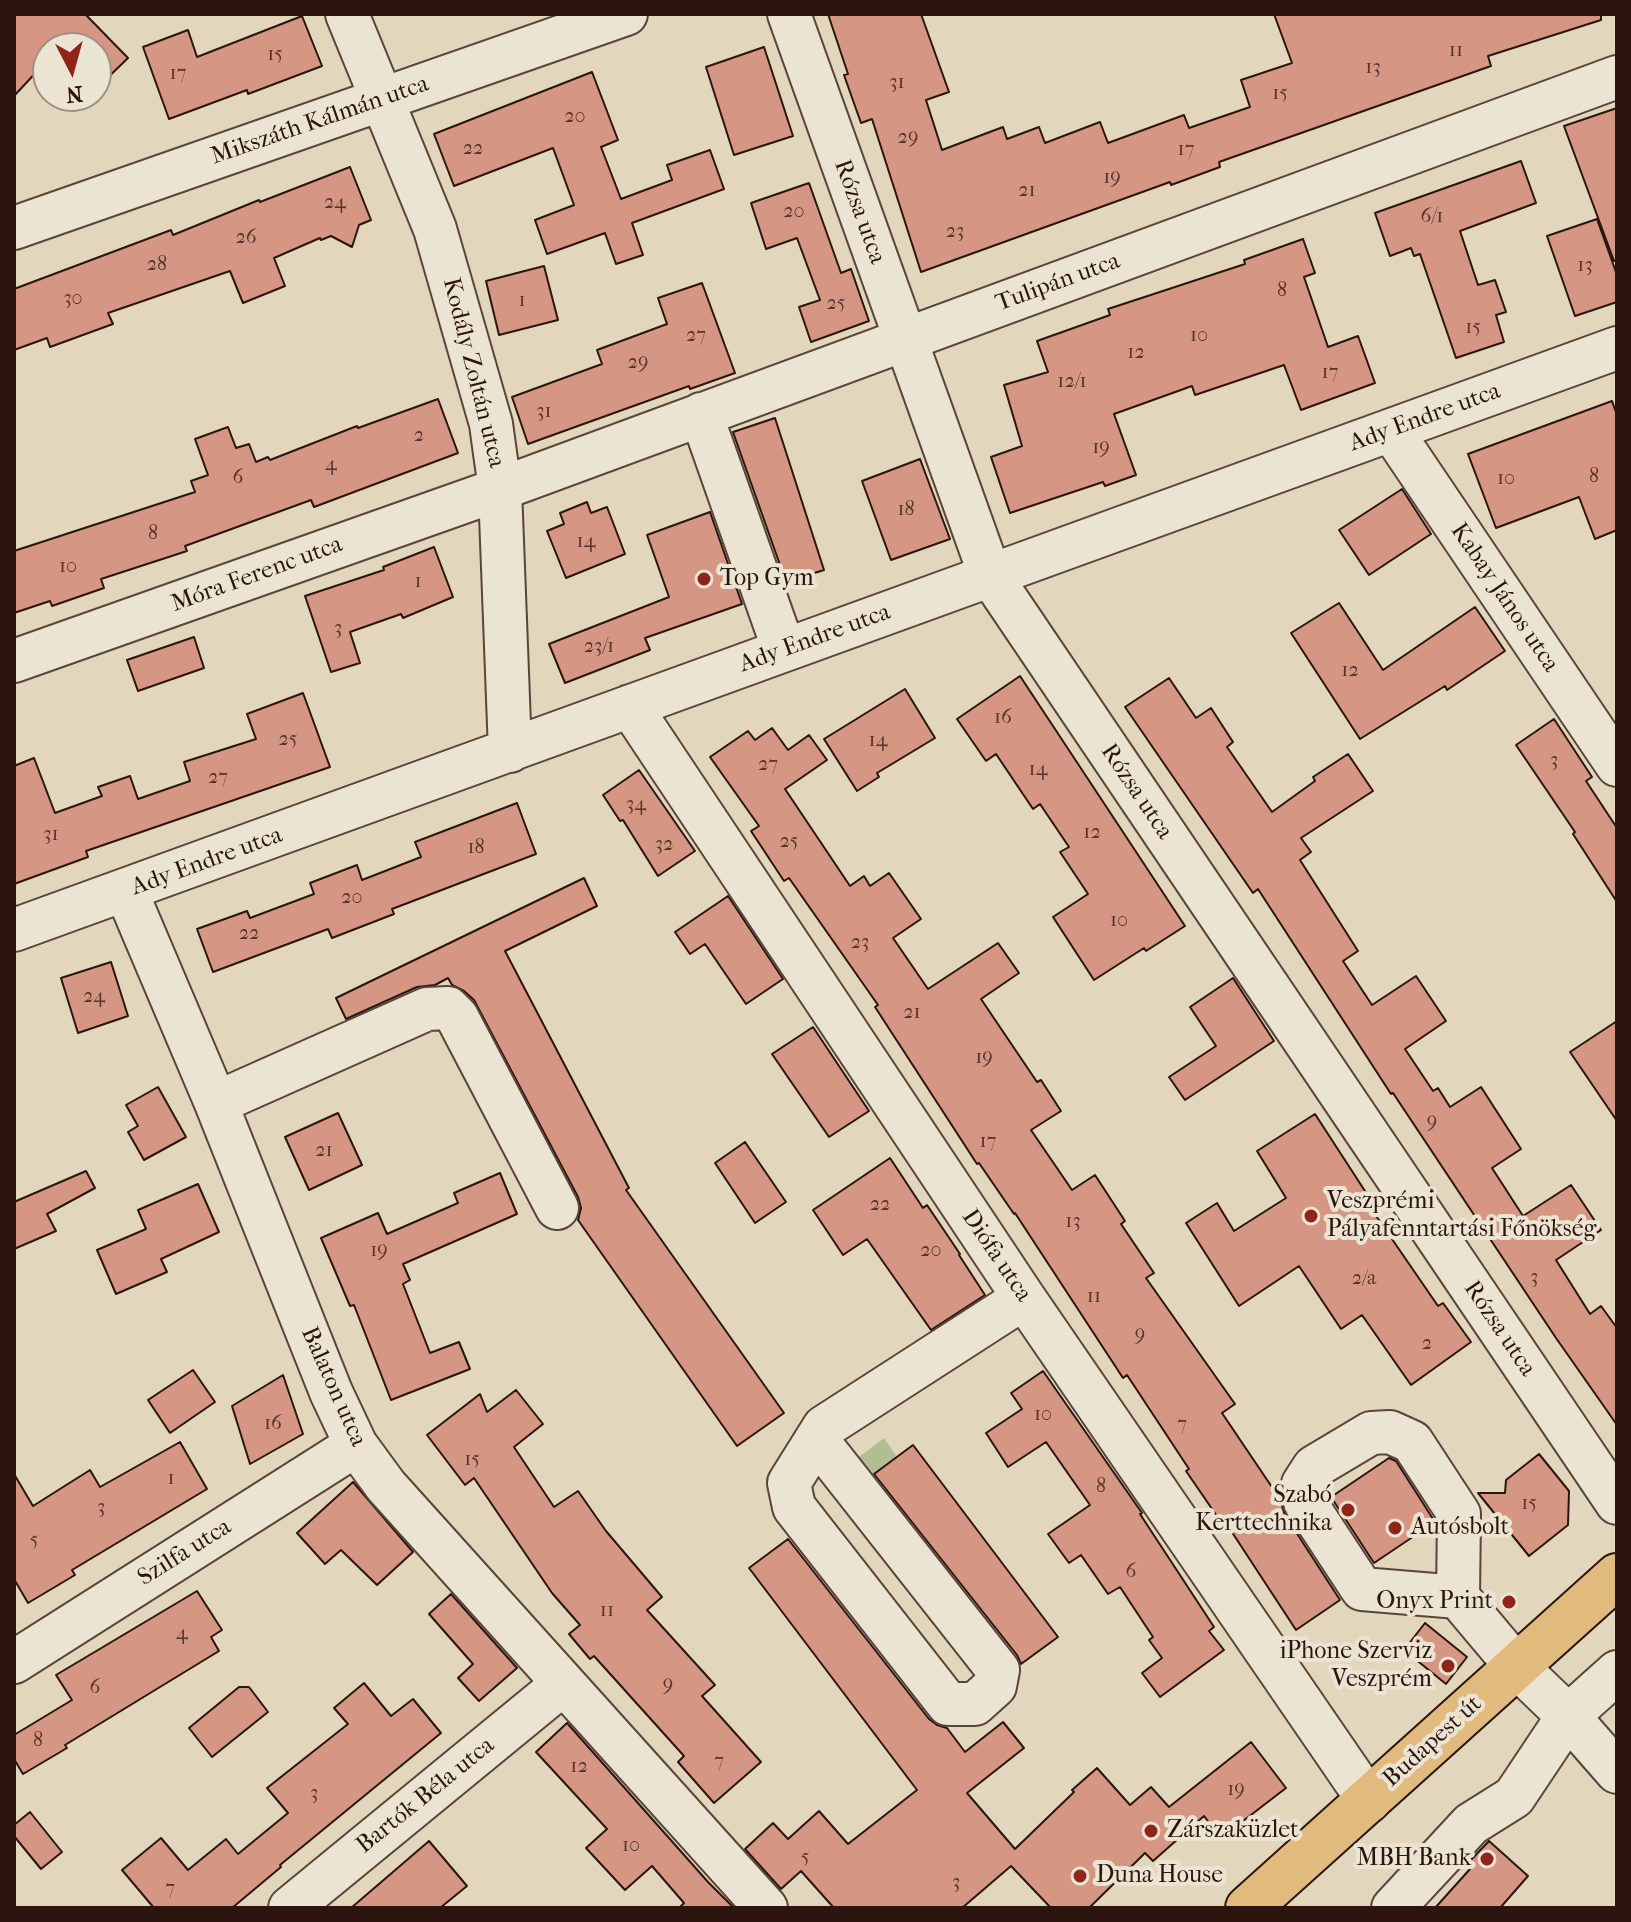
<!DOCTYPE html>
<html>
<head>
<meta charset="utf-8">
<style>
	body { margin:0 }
	#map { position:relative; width:1631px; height:1922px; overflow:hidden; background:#e2d6bc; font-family:"IM FELL French Canon",serif }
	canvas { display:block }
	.frame { position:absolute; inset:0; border:16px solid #2b150e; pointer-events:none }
	.north { position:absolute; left:32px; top:32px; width:80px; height:80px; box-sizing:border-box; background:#ece4d3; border:2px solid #9f9184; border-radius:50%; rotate:174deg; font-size:22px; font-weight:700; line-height:32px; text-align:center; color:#2b150e }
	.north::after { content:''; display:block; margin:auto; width:28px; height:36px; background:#8f2418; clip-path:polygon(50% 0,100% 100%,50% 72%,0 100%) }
</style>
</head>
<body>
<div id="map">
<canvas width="1631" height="1922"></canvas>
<div class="frame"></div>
<div class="north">N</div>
</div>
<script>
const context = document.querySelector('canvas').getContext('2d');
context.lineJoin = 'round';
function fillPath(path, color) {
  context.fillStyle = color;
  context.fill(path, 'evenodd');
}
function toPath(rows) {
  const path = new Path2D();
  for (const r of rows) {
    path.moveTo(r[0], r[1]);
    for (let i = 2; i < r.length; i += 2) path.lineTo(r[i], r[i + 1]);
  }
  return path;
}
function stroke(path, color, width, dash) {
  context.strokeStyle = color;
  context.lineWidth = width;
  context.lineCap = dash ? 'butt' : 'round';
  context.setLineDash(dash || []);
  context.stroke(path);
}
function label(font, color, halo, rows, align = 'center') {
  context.font = font + ' "IM FELL French Canon",serif';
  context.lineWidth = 8;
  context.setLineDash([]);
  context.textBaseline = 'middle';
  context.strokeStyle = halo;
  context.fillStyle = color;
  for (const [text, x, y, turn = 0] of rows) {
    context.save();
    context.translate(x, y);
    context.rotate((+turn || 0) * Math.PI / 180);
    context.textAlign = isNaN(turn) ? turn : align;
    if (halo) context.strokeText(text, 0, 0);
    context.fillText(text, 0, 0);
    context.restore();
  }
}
const green = toPath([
	[884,1438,897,1457,863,1483,850,1464]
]);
const building = toPath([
	[14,14,85,14,128,58,96,89,96,48,48,48,48,72,42,66,14,96,14,14],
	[828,14,921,14,949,92,926,100,942,150,1003,127,1007,139,1039,127,1045,143,1100,122,1108,143,1184,115,1189,128,1250,107,1241,80,1292,63,1274,14,1601,14,1601,20,1488,56,1491,66,1219,162,1220,167,1171,185,1170,182,921,272,872,119,861,123,844,75,848,74,828,14],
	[302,16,322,66,248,94,247,90,169,119,143,47,188,30,197,57,302,16],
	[764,47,793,136,734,155,706,67,764,47],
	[592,72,618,140,601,147,621,199,672,180,667,165,710,150,724,189,632,223,643,255,616,264,605,233,547,254,535,220,574,205,553,148,454,186,434,134,592,72],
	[1617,108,1617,260,1614,261,1564,126,1617,108],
	[1521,161,1536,203,1460,231,1478,285,1495,280,1506,312,1496,315,1504,342,1456,358,1420,254,1414,256,1411,248,1390,256,1375,213,1521,161],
	[350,167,371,220,359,225,352,247,331,236,321,240,320,238,274,258,285,286,243,303,230,271,108,313,113,324,50,347,47,338,14,350,14,289,171,230,173,235,259,200,260,202,350,167],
	[809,183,841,273,851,269,869,321,811,342,799,307,820,300,797,238,766,249,751,203,809,183],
	[1597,219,1617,275,1617,302,1575,316,1547,236,1597,219],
	[1303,239,1315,273,1304,277,1328,347,1358,336,1375,383,1301,410,1284,365,1195,395,1192,386,1114,414,1136,475,1105,486,1103,482,1010,513,991,457,1022,446,1004,385,1048,372,1037,341,1110,315,1108,309,1245,264,1244,260,1303,239],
	[544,266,558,320,499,335,486,281,544,266],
	[702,283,735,373,690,389,689,386,528,444,512,397,602,364,597,350,667,324,658,298,702,283],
	[438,399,458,453,314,507,311,500,185,546,187,551,101,579,104,588,52,606,50,601,14,613,14,551,195,492,191,481,208,475,195,439,228,427,236,448,249,444,256,462,268,457,270,460,357,426,358,428,438,399],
	[1612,401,1617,415,1617,530,1595,539,1579,497,1496,528,1468,454,1612,401],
	[775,418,824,570,786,582,733,432,775,418],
	[920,459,950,539,891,560,862,481,920,459],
	[1402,489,1431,534,1369,575,1339,530,1402,489],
	[587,502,591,513,607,507,625,554,566,578,547,531,564,524,560,513,587,502],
	[710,512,742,604,645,638,650,650,565,683,549,644,669,597,647,535,710,512],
	[434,547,453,597,403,618,401,614,350,632,360,663,331,672,305,596,384,570,383,567,434,547],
	[1339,603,1383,670,1475,607,1505,651,1447,690,1445,686,1360,739,1291,633,1339,603],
	[194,637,204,668,138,691,127,660,194,637],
	[1020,676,1185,926,1146,951,1144,948,1094,980,1053,917,1088,894,1060,852,1069,847,1040,804,1033,809,996,754,986,761,957,719,1020,676],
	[1169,678,1196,718,1211,708,1233,742,1227,747,1272,812,1315,781,1313,777,1348,754,1373,791,1301,838,1311,852,1300,860,1358,951,1343,961,1372,1005,1416,976,1446,1021,1405,1049,1433,1091,1438,1088,1450,1107,1481,1087,1521,1149,1492,1168,1523,1216,1571,1185,1601,1230,1556,1260,1590,1314,1601,1306,1617,1328,1617,1425,1556,1338,1393,1093,1391,1094,1258,889,1253,893,1125,707,1169,678],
	[905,689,935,738,877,773,879,777,857,791,824,739,905,689],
	[303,693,330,767,86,851,88,857,14,884,14,766,34,758,55,813,102,796,98,787,130,776,138,799,190,781,184,762,256,739,247,714,303,693],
	[1554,719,1592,777,1586,781,1617,828,1617,902,1573,834,1575,832,1516,745,1554,719],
	[772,728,788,750,809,735,827,760,785,789,850,886,864,876,870,886,889,873,921,919,893,938,928,989,998,943,1019,973,981,999,1037,1082,1041,1080,1061,1111,1031,1130,1072,1190,1095,1175,1125,1221,1121,1224,1154,1273,1146,1278,1235,1404,1222,1413,1280,1499,1285,1515,1340,1600,1296,1630,1224,1520,1221,1522,1186,1471,1189,1469,1127,1375,1123,1378,1015,1213,1014,1214,979,1163,977,1164,875,1007,878,1005,789,878,784,881,751,831,759,826,710,757,748,731,755,740,772,728],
	[639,770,695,851,658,876,623,820,620,821,603,795,639,770],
	[517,803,536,854,392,909,394,914,332,938,328,929,213,972,197,929,247,911,250,918,314,894,310,883,357,865,362,880,421,857,415,842,517,803],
	[584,878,597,906,505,951,629,1188,626,1190,784,1413,737,1446,578,1220,581,1208,578,1197,474,1000,464,991,452,985,448,978,435,985,417,987,346,1019,336,998,584,878],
	[728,896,783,979,746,1004,705,944,690,954,675,932,728,896],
	[111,962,128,1016,78,1033,61,978,111,962],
	[1233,978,1274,1041,1185,1100,1169,1077,1216,1046,1190,1007,1233,978],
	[1617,1021,1617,1121,1570,1052,1617,1021],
	[813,1027,869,1111,829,1137,772,1054,813,1027],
	[158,1087,186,1137,144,1160,128,1132,138,1126,126,1105,158,1087],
	[338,1113,362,1165,309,1190,285,1137,338,1113],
	[1315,1114,1376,1208,1372,1210,1438,1306,1443,1303,1471,1342,1411,1385,1362,1315,1341,1329,1299,1266,1239,1306,1186,1223,1217,1203,1234,1231,1286,1198,1257,1151,1315,1114],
	[745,1142,786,1202,755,1223,715,1163,745,1142],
	[890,1158,923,1208,927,1205,960,1254,959,1255,985,1295,931,1330,867,1239,843,1255,813,1210,890,1158],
	[86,1171,95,1188,47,1214,56,1231,14,1249,14,1202,86,1171],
	[500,1173,517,1214,403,1264,410,1280,403,1284,430,1353,459,1342,470,1369,391,1400,354,1305,350,1306,321,1238,378,1213,387,1234,458,1203,454,1193,500,1173],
	[198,1184,219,1232,161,1259,167,1272,116,1294,97,1250,146,1229,138,1210,198,1184],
	[193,1370,215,1402,170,1433,148,1400,193,1370],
	[1043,1371,1142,1513,1140,1514,1214,1627,1209,1631,1224,1650,1160,1697,1142,1673,1162,1658,1149,1640,1153,1637,1120,1587,1108,1594,1081,1555,1069,1563,1048,1534,1090,1505,1046,1442,1008,1467,986,1433,1022,1409,1011,1393,1043,1371],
	[283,1375,303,1434,250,1464,232,1406,283,1375],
	[516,1390,543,1424,514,1447,554,1507,578,1491,606,1531,662,1597,647,1610,715,1685,702,1696,761,1762,714,1803,678,1762,684,1756,594,1656,590,1659,569,1634,580,1625,552,1593,474,1478,465,1485,427,1435,480,1394,487,1412,516,1390],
	[180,1442,207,1489,72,1570,75,1575,28,1603,14,1579,14,1474,33,1506,90,1470,100,1487,180,1442],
	[913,1445,1058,1637,1021,1664,1017,1655,874,1474,913,1445],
	[1539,1454,1569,1491,1568,1525,1529,1556,1478,1493,1505,1493,1506,1480,1539,1454],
	[1389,1458,1396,1461,1435,1522,1374,1563,1331,1497,1389,1458],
	[353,1482,413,1552,377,1585,341,1550,325,1564,297,1533,353,1482],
	[788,1539,929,1719,937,1725,947,1728,965,1752,1003,1722,1024,1748,967,1793,1015,1849,1074,1792,1072,1790,1097,1768,1130,1805,1151,1787,1169,1807,1251,1742,1286,1788,1221,1838,1204,1816,1153,1861,1145,1853,1089,1908,1051,1908,1011,1866,962,1908,834,1908,801,1871,781,1889,745,1849,773,1823,788,1839,819,1811,848,1844,917,1790,749,1568,788,1539],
	[197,1591,222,1630,211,1637,219,1651,65,1745,67,1748,23,1774,14,1759,14,1735,72,1700,56,1675,197,1591],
	[451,1594,517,1668,479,1701,458,1678,473,1664,429,1614,451,1594],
	[1425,1623,1467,1657,1446,1684,1404,1650,1425,1623],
	[364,1683,391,1716,413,1699,441,1733,280,1865,281,1867,232,1908,154,1908,122,1870,161,1838,188,1870,226,1839,238,1854,288,1813,267,1788,348,1724,334,1708,364,1683],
	[239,1687,249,1687,268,1712,212,1757,189,1728,239,1687],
	[567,1723,708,1882,734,1908,679,1908,684,1903,652,1866,625,1890,586,1848,607,1829,536,1752,567,1723],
	[30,1812,62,1852,41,1869,14,1836,14,1825,30,1812],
	[429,1841,467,1886,440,1908,351,1908,429,1841],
	[1489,1841,1528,1876,1500,1908,1435,1908,1470,1869,1466,1865,1489,1841]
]);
const minor = toPath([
	[347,14,435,229,491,424,500,489,510,751],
	[789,14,990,575,1617,1503],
	[14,228,626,14],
	[701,414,784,650],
	[1391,430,1617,765],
	[14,661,500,489,1617,77],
	[630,706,1024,1298,1369,1801],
	[126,891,216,1103,331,1392,356,1445,386,1486,766,1908],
	[14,930,1617,348],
	[216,1103,427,1009,448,1008,457,1017,557,1208],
	[817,1440,998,1670,995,1686,975,1704,948,1704,794,1507,789,1483,824,1427,1024,1298],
	[1458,1597,1459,1514,1412,1442,1390,1432,1371,1433,1314,1467,1303,1484,1305,1502,1362,1589,1458,1597,1516,1666,1568,1716,1617,1772],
	[14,1662,356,1445],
	[290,1908,563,1684],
	[1393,1908,1471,1824,1514,1797,1568,1716,1617,1672]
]);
const major = toPath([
	[1248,1908,1617,1576]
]);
const markers = [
	[704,579,8,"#8f2418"],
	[1311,1216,8,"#8f2418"],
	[1348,1510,8,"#8f2418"],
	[1395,1528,8,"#8f2418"],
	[1509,1602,8,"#8f2418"],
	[1448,1666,8,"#8f2418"],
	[1151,1831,8,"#8f2418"],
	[1487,1859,8,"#8f2418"],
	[1080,1876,8,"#8f2418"]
];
const numberNames = [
	["11",1456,51],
	["15",275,55],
	["13",1373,68],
	["17",178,74],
	["31",897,83],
	["15",1280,94],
	["20",575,117],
	["29",908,138],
	["22",473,149],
	["17",1186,150],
	["19",1112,178],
	["21",1027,191],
	["24",335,203],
	["20",794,212],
	["6/1",1432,217],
	["23",955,232],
	["26",246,238],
	["28",157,265],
	["13",1585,266],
	["8",1282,291],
	["30",73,299],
	["1",522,301],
	["25",836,304],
	["15",1473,328],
	["27",696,336],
	["10",1199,336],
	["12",1136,353],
	["29",638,363],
	["17",1330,373],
	["12/1",1072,382],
	["31",544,412],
	["2",419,436],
	["19",1101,448],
	["4",331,465],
	["8",1594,477],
	["6",238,478],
	["10",1506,479],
	["18",906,510],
	["8",153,534],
	["14",586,542],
	["10",68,567],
	["1",418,582],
	["3",338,629],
	["23/1",599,647],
	["12",1350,671],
	["16",1003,718],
	["25",288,740],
	["14",878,741],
	["3",1554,761],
	["27",768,765],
	["14",1038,770],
	["27",218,778],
	["34",636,805],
	["12",1092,833],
	["31",51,835],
	["25",789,842],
	["32",664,845],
	["18",476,848],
	["20",352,898],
	["10",1119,921],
	["22",249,934],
	["23",860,943],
	["24",94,997],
	["21",912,1013],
	["19",984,1058],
	["9",1432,1122],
	["17",988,1142],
	["21",324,1151],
	["22",880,1205],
	["13",1073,1222],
	["19",379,1251],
	["20",931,1251],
	["3",1534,1278],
	["2/a",1364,1279],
	["11",1094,1297],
	["9",1140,1335],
	["2",1427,1344],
	["10",1043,1415],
	["16",273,1424],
	["7",1182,1425],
	["15",472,1460],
	["1",171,1479],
	["8",1101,1487],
	["15",1529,1504],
	["3",101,1508],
	["5",34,1541],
	["6",1131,1572],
	["11",607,1611],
	["4",182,1634],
	["9",668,1685],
	["6",95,1688],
	["8",38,1741],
	["7",719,1762],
	["12",579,1767],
	["19",1236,1790],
	["3",314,1794],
	["10",631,1846],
	["5",805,1858],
	["3",956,1883],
	["7",170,1889]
];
const streetNames = [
	["Mikszáth Kálmán utca",320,121,-19],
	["Rózsa utca",859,212,70],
	["Tulipán utca",1058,283,-20],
	["Kodály Zoltán utca",473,373,76],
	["Ady Endre utca",1425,418,-20],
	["Móra Ferenc utca",257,575,-20],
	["Kabay János utca",1504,598,56],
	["Ady Endre utca",815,639,-20],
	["Rózsa utca",1136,792,56],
	["Ady Endre utca",207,862,-20],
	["Diófa utca",996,1256,56],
	["Rózsa utca",1499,1329,56],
	["Balaton utca",333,1387,66],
	["Szilfa utca",185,1553,-32],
	["Budapest út",1433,1742,-42],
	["Bartók Béla utca",426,1796,-39]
];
const poiNames = [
	["Top Gym",720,579],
	["Veszprémi",1327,1202],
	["Pályafenntartási Főnökség",1327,1230],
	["Szabó",1332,1496,"right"],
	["Kerttechnika",1332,1524,"right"],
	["Autósbolt",1411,1528],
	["Onyx Print",1493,1602,"right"],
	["iPhone Szerviz",1432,1652,"right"],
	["Veszprém",1432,1680,"right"],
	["Zárszaküzlet",1167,1831],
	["MBH Bank",1471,1859,"right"],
	["Duna House",1096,1876]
];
fillPath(green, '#b1be92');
fillPath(building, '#d59683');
stroke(building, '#2b150e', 2);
stroke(minor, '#59453a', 46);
stroke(major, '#2b150e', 48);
stroke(minor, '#ece4d3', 42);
stroke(major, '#e1bb7e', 44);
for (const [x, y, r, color] of markers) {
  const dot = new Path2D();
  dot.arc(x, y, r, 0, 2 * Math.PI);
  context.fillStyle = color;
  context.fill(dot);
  stroke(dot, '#ece4d3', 3);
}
label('20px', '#56352b', null, numberNames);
label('24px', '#2b150e', '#ece4d3', streetNames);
label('24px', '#2b150e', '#ece4d3', poiNames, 'left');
</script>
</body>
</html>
